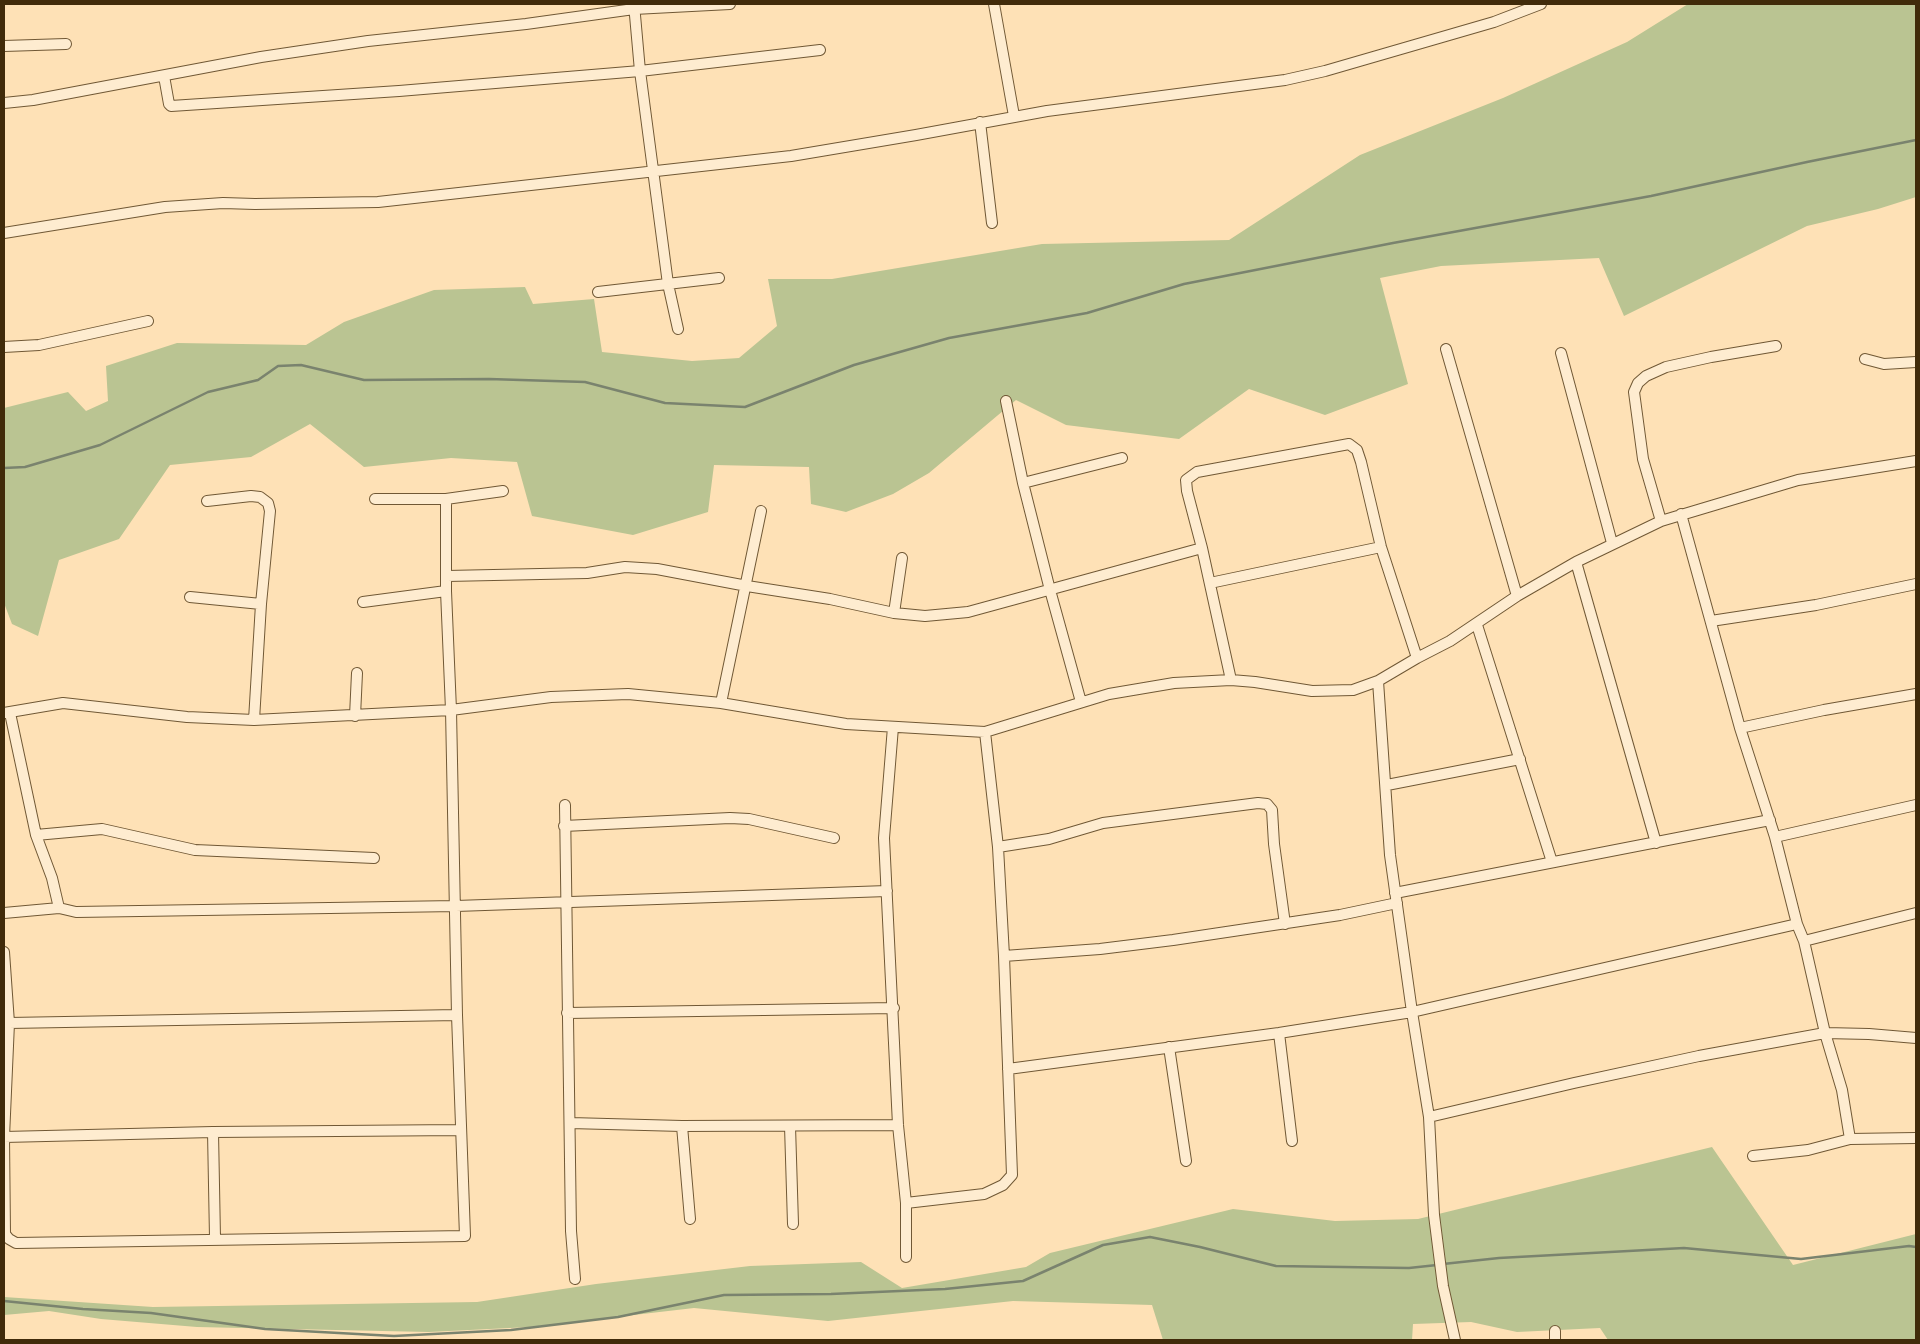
<!DOCTYPE html>
<html>
<head>
<meta charset="utf-8">
<style>
	body { margin:0 }
	#map { position:relative; width:1920px; height:1344px; overflow:hidden; background:#fee1b6; font-family:"Old Standard TT",serif }
	canvas { display:block }
	.frame { position:absolute; inset:0; border:5px solid #412b0a; pointer-events:none }
</style>
</head>
<body>
<div id="map">
<canvas width="1920" height="1344"></canvas>
<div class="frame"></div>
</div>
<script>
const context = document.querySelector('canvas').getContext('2d');
context.lineJoin = 'round';
function fillPath(path, color) {
  context.fillStyle = color;
  context.fill(path, 'evenodd');
}
function toPath(rows) {
  const path = new Path2D();
  for (const r of rows) {
    path.moveTo(r[0], r[1]);
    for (let i = 2; i < r.length; i += 2) path.lineTo(r[i], r[i + 1]);
  }
  return path;
}
function stroke(path, color, width, dash) {
  context.strokeStyle = color;
  context.lineWidth = width;
  context.lineCap = dash ? 'butt' : 'round';
  context.setLineDash(dash || []);
  context.stroke(path);
}
const green = toPath([
	[1688,4,1916,4,1916,197,1878,209,1807,226,1624,316,1599,258,1441,266,1380,278,1408,384,1325,415,1249,389,1179,439,1066,425,1016,400,929,473,893,494,846,512,811,504,809,467,714,465,708,512,633,535,532,516,517,462,451,458,364,467,310,424,251,457,170,465,119,539,59,560,38,636,12,624,4,603,4,408,68,392,86,411,108,401,106,366,177,343,306,345,344,322,434,290,525,287,533,304,594,299,602,352,692,361,739,358,777,326,768,279,832,279,1042,244,1229,240,1360,155,1503,98,1627,42],
	[1712,1147,1793,1265,1916,1234,1916,1340,1608,1340,1600,1328,1517,1332,1471,1322,1413,1324,1412,1340,1163,1340,1152,1305,1013,1301,828,1321,694,1308,530,1327,429,1332,197,1327,101,1319,49,1311,4,1315,4,1297,153,1307,477,1302,596,1284,750,1266,861,1262,902,1288,1026,1267,1050,1253,1233,1209,1335,1221,1418,1219]
]);
const stream = toPath([
	[4,468,25,467,100,445,208,392,258,380,278,366,301,365,364,380,489,379,585,382,665,403,745,407,854,365,949,338,1087,313,1184,284,1393,243,1651,196,1807,162,1916,140],
	[1443,1264,1499,1258,1684,1248,1801,1259,1909,1246,1916,1247],
	[4,1301,83,1309,151,1313,265,1329,394,1336,511,1330,618,1317,724,1295,831,1294,945,1289,1023,1281,1103,1245,1150,1237,1200,1247,1276,1266,1409,1268,1437,1265]
]);
const minor = toPath([
	[634,4,640,71,668,284,678,329],
	[994,4,1014,116],
	[4,46,66,44],
	[164,76,169,104,171,106,399,91,640,71,820,50],
	[4,103,33,100,261,57,368,41,526,24,634,9,730,4],
	[980,122,992,223],
	[4,233,165,207,223,203,255,204,378,202,791,156,916,135,1047,111,1285,80,1325,71,1494,22,1541,4],
	[598,292,719,278],
	[4,347,39,345,148,321],
	[1446,349,1517,596],
	[1561,353,1612,543],
	[1865,359,1884,364,1916,362],
	[1006,401,1023,483,1050,590,1081,702],
	[1023,483,1122,458],
	[375,499,446,499,503,491],
	[207,501,251,496,260,497,268,503,270,511,261,604,254,720],
	[1681,514,1740,728,1775,837,1797,924,1804,941,1825,1033,1842,1090,1850,1139],
	[1661,521,1643,459,1634,392,1638,383,1646,376,1666,367,1711,357,1776,346],
	[1576,562,1656,843],
	[447,576,587,573,625,567,657,569,747,586,830,599,894,613,925,616,968,612,1202,548],
	[1210,583,1381,547],
	[190,597,261,604],
	[363,602,446,591],
	[894,613,902,558],
	[1711,621,1816,605,1916,584],
	[1477,625,1552,862],
	[1231,680,1202,548,1187,491,1186,480,1197,472,1349,444,1357,450,1361,462,1381,547,1417,658],
	[1378,681,1390,855,1412,1012,1429,1117,1434,1215,1443,1286,1455,1340],
	[721,703,761,511],
	[4,713,63,703,187,717,254,720,451,710,551,697,628,694,721,703,846,724,985,732,1109,694,1174,683,1231,680,1255,682,1312,691,1353,690,1378,681,1417,658,1450,641,1517,596,1576,562,1661,521,1798,480,1916,461],
	[10,713,36,835,52,878,59,908],
	[355,716,357,673],
	[893,727,884,838,898,1125,906,1203,906,1257],
	[1740,728,1824,710,1916,694],
	[1387,785,1520,759],
	[565,805,571,1231,575,1279],
	[564,826,730,818,749,819,834,838],
	[36,835,102,829,195,850,374,858],
	[1775,837,1916,805],
	[998,847,1049,839,1103,823,1258,803,1267,804,1272,810,1274,844,1285,924],
	[1395,893,1770,820],
	[4,913,59,908,76,912,456,906,887,891],
	[1804,941,1916,913],
	[4,952,9,1023,4,1137,5,1234,9,1239,16,1243,465,1236,457,1015,451,710,446,591,446,499],
	[1004,956,1100,949,1173,940,1340,915,1397,903],
	[567,1013,894,1008],
	[9,1023,457,1015],
	[1279,1033,1292,1141],
	[1169,1047,1186,1161],
	[1008,1069,1279,1033,1412,1012,1797,924],
	[1429,1117,1574,1083,1699,1056,1825,1033,1869,1034,1916,1038],
	[570,1123,682,1126,898,1125],
	[682,1126,690,1219],
	[790,1126,793,1224],
	[213,1132,215,1238],
	[4,1137,213,1132,461,1130],
	[1753,1156,1808,1150,1850,1139,1916,1138],
	[906,1203,984,1194,1003,1185,1012,1175,1004,956,998,847,985,732],
	[1555,1331,1555,1340]
]);
fillPath(green, '#bac492');
stroke(stream, '#7a836e', 2.5);
stroke(minor, '#705835', 12);
stroke(minor, '#feecd0', 10);
</script>
</body>
</html>
